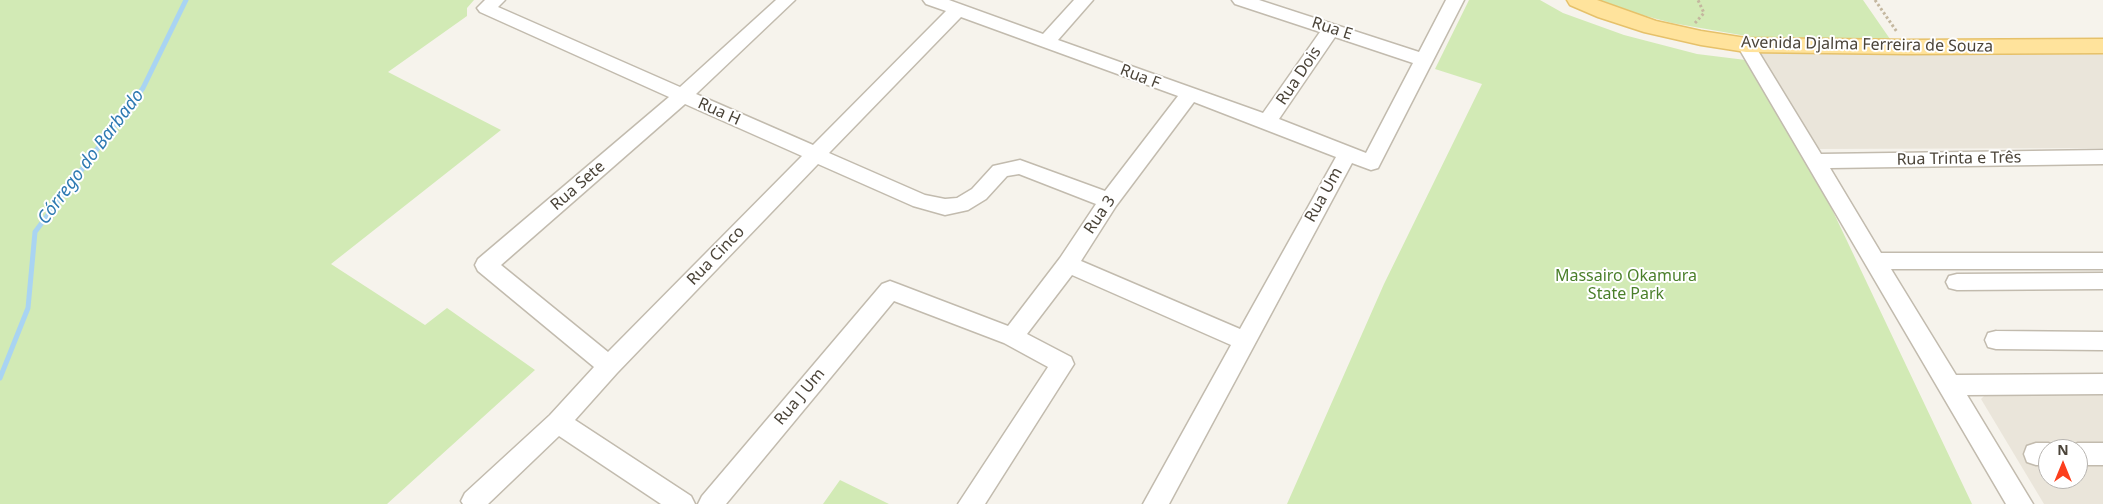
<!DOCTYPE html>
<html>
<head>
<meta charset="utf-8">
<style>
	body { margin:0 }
	#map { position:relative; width:2103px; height:504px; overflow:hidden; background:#f6f3ec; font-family:"Noto Sans",sans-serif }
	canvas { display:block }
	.north { position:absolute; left:2038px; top:439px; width:50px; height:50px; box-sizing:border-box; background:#fff; border:1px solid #b7b4b0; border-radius:50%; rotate:0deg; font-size:14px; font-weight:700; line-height:20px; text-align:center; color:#4b4439 }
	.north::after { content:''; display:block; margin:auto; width:18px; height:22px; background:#fc3f1d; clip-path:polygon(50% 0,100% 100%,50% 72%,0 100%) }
</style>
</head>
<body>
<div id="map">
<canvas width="2103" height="504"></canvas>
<div class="north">N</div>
</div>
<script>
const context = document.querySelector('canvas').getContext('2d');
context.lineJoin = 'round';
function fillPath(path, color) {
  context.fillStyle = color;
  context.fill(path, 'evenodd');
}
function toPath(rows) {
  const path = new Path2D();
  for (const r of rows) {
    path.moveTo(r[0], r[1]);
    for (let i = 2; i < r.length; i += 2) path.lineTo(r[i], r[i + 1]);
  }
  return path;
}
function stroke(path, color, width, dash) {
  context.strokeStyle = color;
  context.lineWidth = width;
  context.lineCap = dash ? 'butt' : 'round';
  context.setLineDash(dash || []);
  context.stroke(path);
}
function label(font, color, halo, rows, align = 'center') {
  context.font = font + ' "Noto Sans",sans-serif';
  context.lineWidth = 4;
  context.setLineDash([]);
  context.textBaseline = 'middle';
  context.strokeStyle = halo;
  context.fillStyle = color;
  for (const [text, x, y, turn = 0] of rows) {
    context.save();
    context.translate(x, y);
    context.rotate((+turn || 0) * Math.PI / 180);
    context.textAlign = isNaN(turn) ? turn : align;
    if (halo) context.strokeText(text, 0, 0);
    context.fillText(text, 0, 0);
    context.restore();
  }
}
const residential = toPath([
	[1759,53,2103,53,2103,148,1815,149],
	[2103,393,2103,504,2044,504,1981,399,1986,394],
	[2048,449,2078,449,2078,479,2048,479]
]);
const green = toPath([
	[0,0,474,0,467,8,467,16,388,72,501,130,331,264,425,325,447,308,535,370,387,504,0,504],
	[1469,0,1540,0,1563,13,1624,35,1697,54,1762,62,1972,504,1287,504,1384,284,1482,84,1435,69],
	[1596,0,1863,0,1890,39,1752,37,1672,23,1620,9],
	[840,480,889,504,823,504]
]);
const stream = toPath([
	[0,378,28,308,35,232,143,88,186,0]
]);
const path = toPath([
	[1875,0,1897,32],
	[1695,23,1704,13,1698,0]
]);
const minor = toPath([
	[485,0,505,0,498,7,680,87,776,0,795,0,696,94,813,145,946,11,926,4,923,0,949,0,1043,34,1074,0,1093,0,1058,40,1263,113,1320,32,1235,4,1232,0,1259,0,1419,52,1446,0,1464,0,1378,168,1371,170,1352,163,1169,504,1143,504,1231,345,1072,275,1027,334,1071,357,1074,364,985,504,958,504,1048,367,1004,343,894,301,726,504,698,504,702,496,882,284,890,281,898,284,1008,326,1060,258,1096,204,1019,174,1007,176,986,199,968,210,945,215,913,206,818,164,617,373,575,420,691,496,695,504,661,504,559,436,488,504,463,504,461,501,465,493,550,415,594,367,478,271,475,265,478,259,669,97,480,12,477,8,485,0],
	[961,17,1178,96,1105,191,1020,160,993,166,972,189,957,198,945,199,925,195,829,153,961,17],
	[1335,37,1413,63,1366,153,1279,119,1335,37],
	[1194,102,1336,157,1240,329,1081,261,1116,206,1194,102],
	[685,104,802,156,608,352,501,265,685,104],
	[1746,39,1752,41,1821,154,2103,150,2103,164,1830,168,1881,253,2103,253,2103,269,1891,269,1956,375,2103,374,2103,394,1967,395,2033,504,2006,504,1737,45,1740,41,1746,39],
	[2103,273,2103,289,1957,290,1949,288,1946,282,1949,276,1957,274,2103,273],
	[1996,331,2103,332,2103,350,1996,349,1988,347,1985,340,1988,333,1996,331],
	[2036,443,2048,443,2057,446,2058,449,2048,449,2048,465,2036,465,2027,462,2024,454,2027,446,2036,443],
	[2078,443,2103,443,2103,465,2078,465,2078,449,2068,449,2069,446,2078,443]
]);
const major = toPath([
	[1567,0,1597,0,1656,21,1701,31,1746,38,1907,40,2103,39,2103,53,1907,54,1746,52,1701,45,1644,32,1598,17,1570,5,1567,0]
]);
const streetNames = [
	["Rua E",1332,29,18],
	["Avenida Djalma Ferreira de Souza",1867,45,1],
	["Rua Dois",1299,76,-56],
	["Rua F",1140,77,21],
	["Rua H",719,112,24],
	["Rua Trinta e Três",1959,159,-1],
	["Rua Sete",578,186,-41],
	["Rua Um",1324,195,-61],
	["Rua 3",1100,215,-56],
	["Rua Cinco",716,256,-46],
	["Rua J Um",800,397,-50]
];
const parkNames = [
	["Massairo Okamura",1626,276],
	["State Park",1626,294]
];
const waterNames = [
	["Córrego do Barbado",91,157,-53]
];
fillPath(residential, '#eae5da');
fillPath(green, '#d2eab5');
stroke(stream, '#a9d4f2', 5);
stroke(minor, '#c2bbae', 3);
stroke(major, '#e6c16a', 3);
stroke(path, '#c4b79f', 3, [2.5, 2.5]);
fillPath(minor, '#fff');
fillPath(major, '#ffe39c');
label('16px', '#4b4439', '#fff', streetNames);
label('16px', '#4a7f2a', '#fff', parkNames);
label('italic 18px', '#2e7ab2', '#fff', waterNames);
</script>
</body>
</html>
